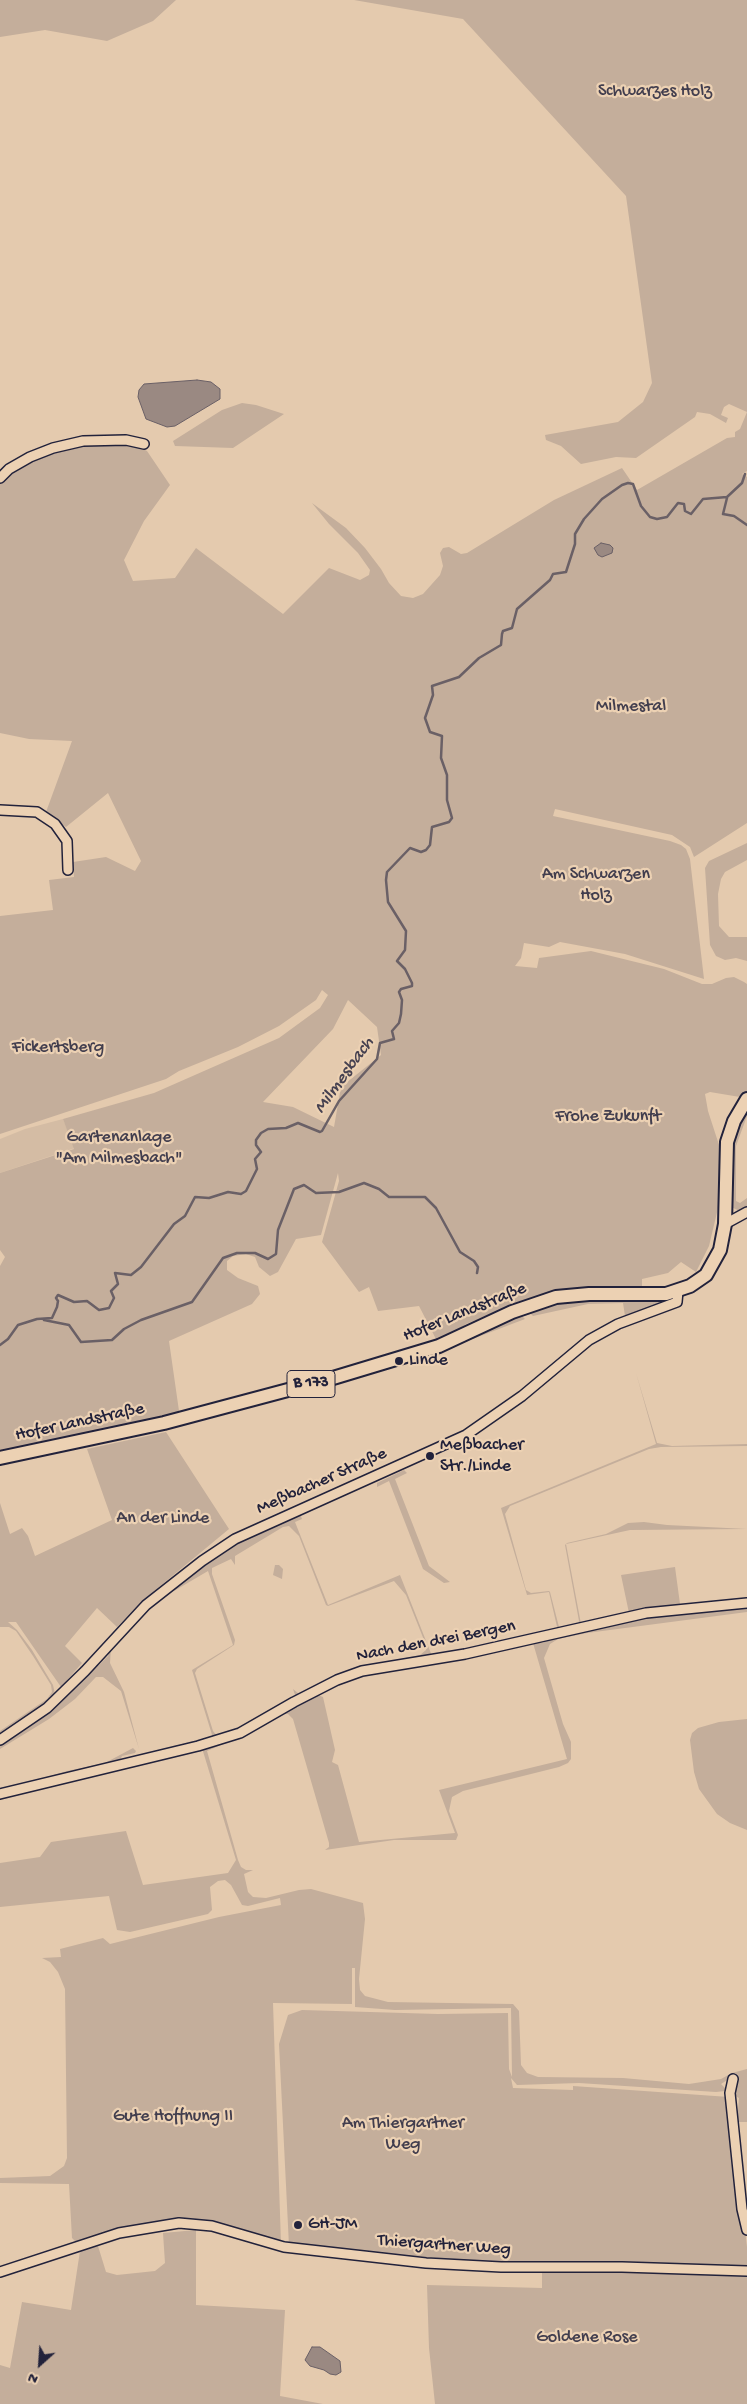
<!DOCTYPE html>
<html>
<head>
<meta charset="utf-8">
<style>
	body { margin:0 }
	#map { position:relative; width:747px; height:2404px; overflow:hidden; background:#e4caae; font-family:"Gochi Hand",sans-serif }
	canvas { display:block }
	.north { position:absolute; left:15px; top:2339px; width:50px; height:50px; -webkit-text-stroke:4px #ecd1b3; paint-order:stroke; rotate:206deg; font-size:14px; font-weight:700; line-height:20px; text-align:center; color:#22223b }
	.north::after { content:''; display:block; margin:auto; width:18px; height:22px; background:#22223b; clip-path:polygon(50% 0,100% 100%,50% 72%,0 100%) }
</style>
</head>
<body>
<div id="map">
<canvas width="747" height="2404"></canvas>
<div class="north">N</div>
</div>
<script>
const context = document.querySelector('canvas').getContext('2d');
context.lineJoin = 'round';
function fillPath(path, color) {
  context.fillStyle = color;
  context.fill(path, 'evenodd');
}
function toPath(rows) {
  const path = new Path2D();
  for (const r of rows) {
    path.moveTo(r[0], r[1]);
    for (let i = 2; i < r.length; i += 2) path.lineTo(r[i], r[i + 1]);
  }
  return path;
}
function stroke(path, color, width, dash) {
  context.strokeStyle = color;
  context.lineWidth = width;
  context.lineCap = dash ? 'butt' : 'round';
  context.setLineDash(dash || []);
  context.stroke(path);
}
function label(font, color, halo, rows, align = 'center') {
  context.font = font + ' "Gochi Hand",sans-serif';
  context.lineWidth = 4.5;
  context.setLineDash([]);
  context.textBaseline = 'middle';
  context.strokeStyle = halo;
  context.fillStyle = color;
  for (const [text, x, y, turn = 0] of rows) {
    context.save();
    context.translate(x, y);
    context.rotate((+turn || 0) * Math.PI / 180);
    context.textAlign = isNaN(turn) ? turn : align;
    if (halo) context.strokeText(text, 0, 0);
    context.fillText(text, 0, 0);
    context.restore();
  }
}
const built = toPath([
	[63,1119,75,1148,0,1173,0,1139,25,1129]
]);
const green = toPath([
	[0,0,176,0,153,21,107,41,45,30,0,37],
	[354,0,747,0,747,471,742,474,747,477,747,823,694,857,690,847,672,835,555,809,553,816,670,841,681,845,686,849,690,859,704,979,625,954,560,942,549,947,524,943,521,958,515,966,537,968,539,958,591,951,664,969,702,984,712,984,726,978,734,977,744,982,747,984,747,1091,740,1097,710,1092,705,1094,708,1111,720,1148,719,1204,709,1246,696,1272,681,1262,668,1273,642,1279,642,1286,565,1292,527,1299,466,1324,438,1343,419,1306,378,1311,369,1287,359,1292,322,1242,339,1181,338,1173,321,1235,296,1239,278,1272,270,1276,259,1267,255,1257,246,1254,233,1256,227,1261,227,1270,238,1278,258,1286,260,1294,252,1304,169,1341,179,1411,176,1415,0,1454,0,1266,5,1257,0,1250,0,1173,74,1149,63,1119,154,1093,279,1038,320,1008,328,995,322,990,316,1000,279,1026,238,1047,179,1071,166,1079,0,1134,0,916,53,910,49,880,74,877,73,862,106,857,135,871,141,861,108,793,66,827,46,812,72,741,29,739,0,733,0,481,7,474,42,456,102,442,131,443,147,451,170,485,144,521,124,560,133,581,175,578,196,548,283,614,329,568,360,580,369,575,370,570,358,553,329,524,312,503,346,528,365,548,381,569,389,583,401,596,413,598,423,594,440,575,443,566,440,553,443,548,449,547,461,554,467,553,554,500,622,468,637,490,727,438,735,437,735,432,740,429,747,412,729,404,724,407,721,415,728,418,726,423,710,414,697,412,695,417,636,458,616,457,581,464,561,446,546,440,545,435,618,422,643,402,652,383,626,196,463,19],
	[348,1000,377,1027,381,1055,341,1087,334,1127,293,1107,263,1102,333,1029],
	[242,403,256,405,284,414,233,448,175,446,173,441,222,410],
	[747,843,747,860,725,872,721,879,718,894,719,926,729,937,747,937,747,961,736,958,725,960,716,956,710,945,705,868,709,861],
	[747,1107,747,1116,736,1146,736,1201,740,1203,747,1198,747,1207,742,1212,731,1207,733,1143,737,1125],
	[586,1299,670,1299,591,1336,589,1334,625,1316,623,1303,588,1304,533,1316,527,1310,564,1301],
	[520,1314,525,1319,462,1343,462,1339],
	[636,1373,657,1443,672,1446,747,1444,747,1446,661,1447,649,1449,510,1506,505,1514,526,1590,531,1593,549,1591,550,1592,559,1627,563,1629,558,1631,549,1592,527,1595,501,1508,656,1444],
	[166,1432,229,1529,142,1601,117,1627,97,1608,65,1646,82,1663,61,1687,16,1622,8,1622,17,1630,32,1650,53,1685,55,1694,35,1711,0,1735,0,1731,47,1699,52,1692,51,1685,33,1656,16,1631,9,1627,0,1627,0,1503,10,1534,22,1528,28,1536,35,1556,112,1520,87,1449],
	[404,1470,407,1473,395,1479,429,1566,450,1582,444,1583,423,1569,389,1481,377,1487,377,1483],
	[300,1514,302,1519,295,1522,328,1605,400,1575,432,1656,361,1669,325,1683,288,1703,295,1695,293,1689,299,1694,352,1669,420,1655,426,1650,426,1645,406,1595,394,1581,328,1606,326,1605,299,1536,289,1526,283,1527,235,1556,235,1565,231,1559,212,1568,212,1574,235,1640,234,1645,197,1669,195,1673,213,1731,217,1736,226,1734,282,1706,231,1733,215,1739,163,1752,190,1744,190,1742,213,1738,192,1670,233,1645,208,1571,174,1591,175,1588,249,1534,264,1532,272,1525],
	[644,1522,667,1525,747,1529,630,1530,566,1544,581,1624,578,1624,579,1621,565,1545,567,1543,606,1534,628,1523],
	[275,1565,279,1565,283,1569,282,1579,273,1575],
	[675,1567,680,1604,629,1613,621,1575],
	[747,1606,747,1612,587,1633,558,1639,550,1644,544,1658,563,1724,571,1742,571,1759,568,1763,559,1767,463,1791,452,1797,449,1811,458,1835,456,1840,394,1840,325,1850,329,1847,329,1843,293,1719,288,1714,283,1714,244,1735,207,1751,238,1860,241,1867,246,1870,253,1870,244,1874,248,1892,253,1897,266,1898,299,1890,311,1889,363,1903,365,1919,359,1979,360,1990,365,1996,388,2002,513,2004,519,2011,521,2065,527,2073,538,2077,623,2078,689,2084,721,2079,732,2073,747,2069,747,2122,737,2122,739,2098,734,2095,732,2077,721,2084,726,2089,725,2091,716,2092,579,2083,517,2085,511,2078,513,2088,573,2090,573,2086,729,2097,747,2247,747,2266,615,2263,499,2263,289,2246,279,2044,288,2015,302,2010,438,2014,508,2013,509,2069,512,2077,511,2008,395,2010,355,2007,355,1968,352,1968,352,2004,273,2003,281,2244,177,2221,115,2229,76,2242,72,2238,69,2184,0,2183,0,2178,50,2176,64,2166,67,2158,65,1989,58,1972,50,1962,42,1958,61,1957,60,1949,103,1938,110,1944,219,1917,281,1905,280,1898,248,1906,242,1905,231,1885,225,1880,218,1881,210,1887,212,1910,208,1914,130,1932,117,1930,109,1896,0,1907,0,1863,40,1857,51,1842,126,1831,143,1885,228,1873,236,1860,202,1748,319,1692,318,1695,323,1697,335,1750,332,1762,338,1765,359,1842,455,1833,439,1790,567,1759,533,1643,535,1641,543,1643,549,1639,624,1621,628,1622,638,1617,669,1612,685,1615,699,1610],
	[111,1647,110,1663,124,1692,139,1749,121,1691,103,1677,96,1677,75,1699,49,1719,0,1749,0,1740,41,1715,100,1664,108,1656],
	[747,1719,747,1830,730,1823,717,1814,699,1789,694,1772,690,1740,692,1733,698,1728,719,1722],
	[133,1748,136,1751,135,1753,122,1756,120,1760,113,1763,0,1791,67,1771,105,1763],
	[196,2230,196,2305,285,2310,280,2396,323,2404,0,2404,0,2365,10,2368,22,2302,71,2310,80,2251,98,2246,106,2272,117,2275,155,2271,165,2263,163,2233],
	[542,2271,624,2271,747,2276,747,2404,435,2404,429,2348,427,2285,542,2288]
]);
const water = toPath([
	[197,380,211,382,220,389,220,399,175,426,167,427,146,419,138,397,139,390,144,384,197,380],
	[601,543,610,545,613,548,612,553,602,557,598,555,594,548,601,543],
	[312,2347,320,2347,340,2361,341,2372,336,2375,330,2374,324,2370,310,2366,305,2360,312,2347]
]);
const stream = toPath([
	[727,498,723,514,734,516,747,525],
	[44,1320,69,1325,81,1342,112,1340,124,1329,141,1320,192,1302,223,1258,237,1253,255,1253,268,1259,276,1254,278,1230,294,1189,304,1185,316,1193,339,1192,364,1183,379,1189,389,1197,425,1197,436,1208,460,1252,474,1261,478,1267,477,1273],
	[0,1345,8,1339,18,1325,37,1319,52,1318,57,1307,58,1301,56,1298,58,1295,74,1302,87,1301,99,1310,109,1308,114,1298,111,1291,118,1284,115,1273,131,1275,141,1267,174,1224,185,1216,195,1197,209,1198,228,1192,241,1194,246,1191,257,1169,255,1159,261,1152,256,1145,256,1140,261,1133,268,1129,286,1128,298,1123,320,1132,322,1131,339,1101,377,1059,380,1043,394,1039,392,1031,399,1023,401,1014,402,1000,399,992,401,989,412,986,412,983,405,969,397,961,405,950,406,931,388,902,386,880,387,872,410,848,421,852,426,850,430,845,432,827,449,822,452,818,447,800,447,775,441,758,442,736,430,732,425,718,433,695,432,686,459,677,479,658,501,645,502,634,503,631,512,628,517,609,550,580,553,574,566,572,575,544,575,534,584,519,602,499,622,485,628,483,633,484,641,506,650,517,657,519,667,517,678,503,684,504,685,511,691,514,703,499,727,497,742,483,745,474]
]);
const minor = toPath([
	[0,478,9,469,30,457,53,448,83,441,126,440,144,444],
	[0,810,37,812,55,824,67,841,68,870],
	[725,1224,747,1212],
	[0,1740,47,1708,85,1671,146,1605,202,1561,235,1539,466,1435,522,1396,589,1340,618,1324,677,1302,678,1291],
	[0,1794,198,1746,240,1733,294,1702,337,1680,362,1671,465,1654,646,1613,747,1603],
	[733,2079,730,2093,742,2209,747,2230],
	[0,2272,119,2233,179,2223,212,2226,284,2247,426,2263,501,2267,622,2267,747,2271]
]);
const primary = toPath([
	[0,1458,164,1423,333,1378,439,1346,512,1312,556,1297,589,1294,666,1294,690,1286,706,1275,720,1250,725,1224,727,1142,734,1121,747,1099]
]);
const markers = [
	[399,1361,5,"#22223b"],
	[430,1456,5,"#22223b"],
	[298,2225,5,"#22223b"]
];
const shields = [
	[311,1384,48]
];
const shieldNames = [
	["B 173",311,1384]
];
const parkNames = [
	["Schwarzes Holz",655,92],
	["Milmestal",631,707],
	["Am Schwarzen",596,875],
	["Holz",596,896],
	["Fickertsberg",58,1048],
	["Frohe Zukunft",608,1117],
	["Gartenanlage",119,1138],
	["\"Am Milmesbach\"",119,1159],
	["An der Linde",163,1519],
	["Gute Hoffnung II",173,2117],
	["Am Thiergartner",403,2124],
	["Weg",403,2145],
	["Goldene Rose",587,2338]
];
const streetNames = [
	["Hofer Landstraße",465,1313,-22],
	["Hofer Landstraße",80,1423,-12],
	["Meßbacher Straße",322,1482,-24],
	["Nach den drei Bergen",436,1642,-11],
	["Thiergartner Weg",444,2246,4]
];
const poiNames = [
	["Linde",409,1361],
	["Meßbacher",440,1446],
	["Str./Linde",440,1467],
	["GH-JM",308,2225]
];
const waterNames = [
	["Milmesbach",345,1076,-54]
];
fillPath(built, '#d4bca4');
fillPath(green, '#c4ae9b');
fillPath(water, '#9a8982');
stroke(water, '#6a6066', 1);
stroke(stream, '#6a6066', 2.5);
stroke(minor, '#22223b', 12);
stroke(primary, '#22223b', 16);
stroke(minor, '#ecd1b3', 9);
stroke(primary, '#ecd1b3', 12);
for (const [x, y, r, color] of markers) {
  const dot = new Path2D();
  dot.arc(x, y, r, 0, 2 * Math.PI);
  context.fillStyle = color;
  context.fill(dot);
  stroke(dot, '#ecd1b3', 2);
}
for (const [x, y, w] of shields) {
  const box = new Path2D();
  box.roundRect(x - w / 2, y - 13.5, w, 27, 4);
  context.fillStyle = '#ecd1b3';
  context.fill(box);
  stroke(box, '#22223b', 1);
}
label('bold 16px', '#22223b', null, shieldNames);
label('18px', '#423e4e', '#ecd1b3', parkNames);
label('18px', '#22223b', '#ecd1b3', streetNames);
label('18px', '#22223b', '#ecd1b3', poiNames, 'left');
label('italic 19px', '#464150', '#ecd1b3', waterNames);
</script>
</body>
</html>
